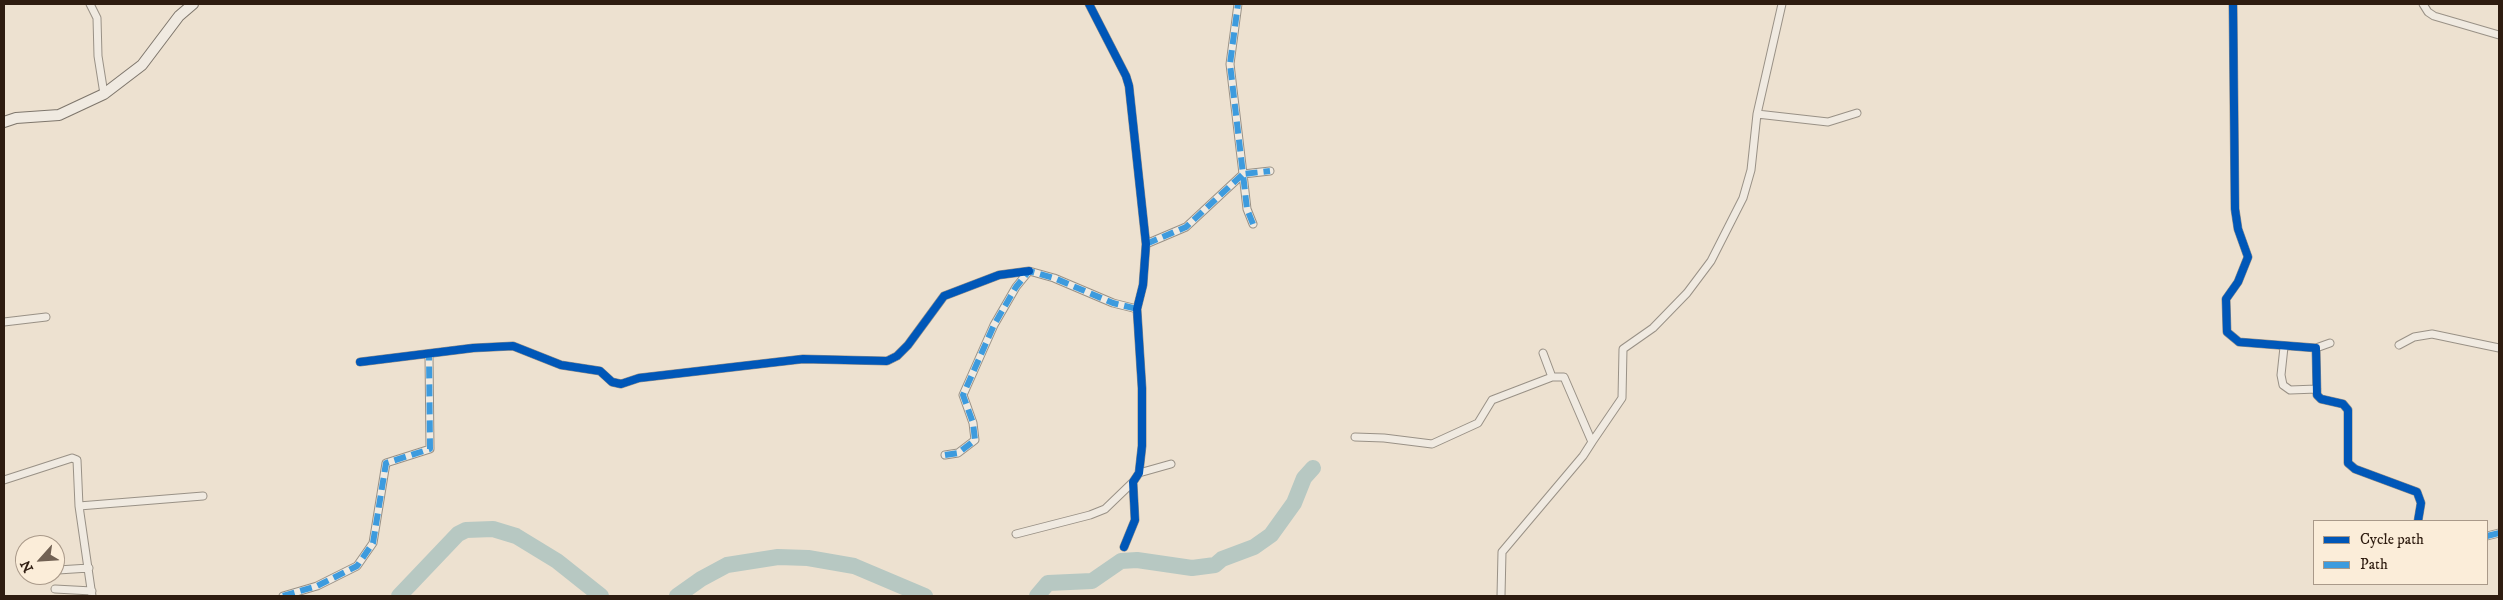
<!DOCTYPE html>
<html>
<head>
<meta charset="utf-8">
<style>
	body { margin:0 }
	#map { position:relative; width:2503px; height:600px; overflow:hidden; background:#ede1d0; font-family:"IM FELL DW Pica",serif }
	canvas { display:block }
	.frame { position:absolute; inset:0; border:5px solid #2e1c10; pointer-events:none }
	.legend { position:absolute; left:2313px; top:520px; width:175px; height:65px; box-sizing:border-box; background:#fbedd9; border:1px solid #a99989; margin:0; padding:6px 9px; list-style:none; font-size:15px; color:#2e1c10 }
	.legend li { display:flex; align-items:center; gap:10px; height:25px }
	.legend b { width:25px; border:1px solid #a99989 }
	.north { position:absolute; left:15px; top:535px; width:50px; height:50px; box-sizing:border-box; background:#fbedd9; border:1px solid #a99989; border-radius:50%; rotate:244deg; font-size:14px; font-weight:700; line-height:20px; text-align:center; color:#2e1c10 }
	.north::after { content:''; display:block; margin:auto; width:18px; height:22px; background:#716153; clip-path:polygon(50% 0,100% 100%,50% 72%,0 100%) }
</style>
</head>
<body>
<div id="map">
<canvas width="2503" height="600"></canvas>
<div class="frame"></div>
<ul class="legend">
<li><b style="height:6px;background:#0057b8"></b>Cycle path</li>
<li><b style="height:6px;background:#3d9bde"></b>Path</li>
</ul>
<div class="north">N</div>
</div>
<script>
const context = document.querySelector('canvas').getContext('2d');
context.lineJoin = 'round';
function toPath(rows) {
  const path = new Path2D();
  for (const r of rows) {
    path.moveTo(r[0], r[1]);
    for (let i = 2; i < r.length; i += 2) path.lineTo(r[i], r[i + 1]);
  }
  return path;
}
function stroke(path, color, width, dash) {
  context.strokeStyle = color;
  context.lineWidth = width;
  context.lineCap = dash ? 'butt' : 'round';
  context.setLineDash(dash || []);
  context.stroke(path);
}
const river = toPath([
	[399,596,458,534,466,530,493,529,516,536,557,561,601,596],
	[677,596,701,579,727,565,778,557,808,558,854,566,925,596],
	[1037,596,1048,583,1092,581,1121,561,1137,560,1192,568,1215,565,1222,559,1254,547,1271,535,1294,503,1304,478,1313,468]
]);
const street = toPath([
	[90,4,97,18,98,56,104,94],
	[1089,4,1126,76,1129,86,1146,244,1143,285,1137,309,1142,388,1142,446,1139,473,1133,482,1135,520,1124,547],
	[2233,4,2235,209,2238,229,2248,257,2238,282,2226,299,2227,332,2239,342,2316,348,2317,395,2321,399,2343,404,2348,410,2348,463,2355,469,2417,492,2421,503,2418,521],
	[2423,4,2428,12,2434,16,2499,35],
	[1757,114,1828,122,1857,113],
	[1253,224,1247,209,1243,174,1270,171],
	[1146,244,1186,227,1243,174,1230,64,1238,4],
	[4,322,46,317],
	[2399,345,2414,337,2432,334,2499,348],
	[2284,347,2281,375,2283,385,2290,390,2317,389],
	[2316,348,2330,343],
	[1543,353,1552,377],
	[360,362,473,348,513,346,561,365,600,371,612,382,621,384,639,378,803,359,887,361,897,356,908,345,944,296,999,275,1029,271],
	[1355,437,1384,438,1432,444,1478,423,1492,400,1552,377,1564,377,1592,442,1583,456,1502,552,1501,596],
	[1592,442,1622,398,1623,349,1653,328,1687,293,1711,261,1743,198,1751,170,1757,114,1782,4],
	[945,455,958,453,975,440,973,423,963,395,994,325,1016,287,1029,271,1054,278,1113,303,1137,309],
	[1139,473,1171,464],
	[4,480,72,458,77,460,79,506,92,596],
	[79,506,203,496],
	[1016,534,1090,515,1105,509,1133,482],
	[2487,536,2499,533],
	[58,570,89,568],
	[55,589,92,591],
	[283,596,317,586,357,566,373,543,386,463,430,449,429,355]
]);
const secondary = toPath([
	[4,122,16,118,59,115,104,94,142,65,179,16,193,4]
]);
const quiet = toPath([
	[1253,224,1247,209,1243,174,1270,171],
	[1146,244,1186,227,1243,174,1230,64,1238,4],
	[945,455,958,453,975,440,973,423,963,395,994,325,1016,287,1029,271,1054,278,1113,303,1137,309],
	[2487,536,2499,533],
	[283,596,317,586,357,566,373,543,386,463,430,449,429,355]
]);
const cycleway = toPath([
	[1089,4,1126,76,1129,86,1146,244,1143,285,1137,309,1142,388,1142,446,1139,473,1133,482,1135,520,1124,547],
	[2233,4,2235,209,2238,229,2248,257,2238,282,2226,299,2227,332,2239,342,2316,348,2317,395,2321,399,2343,404,2348,410,2348,463,2355,469,2417,492,2421,503,2418,521],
	[360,362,473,348,513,346,561,365,600,371,612,382,621,384,639,378,803,359,887,361,897,356,908,345,944,296,999,275,1029,271]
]);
stroke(river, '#b7c8c2', 16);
stroke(street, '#999186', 9);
stroke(secondary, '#7e766c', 12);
stroke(street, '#f0eae1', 7);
stroke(secondary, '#f0eae1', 10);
stroke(quiet, '#3d9bde', 6, [12, 6]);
stroke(cycleway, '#0057b8', 8);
</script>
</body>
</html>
